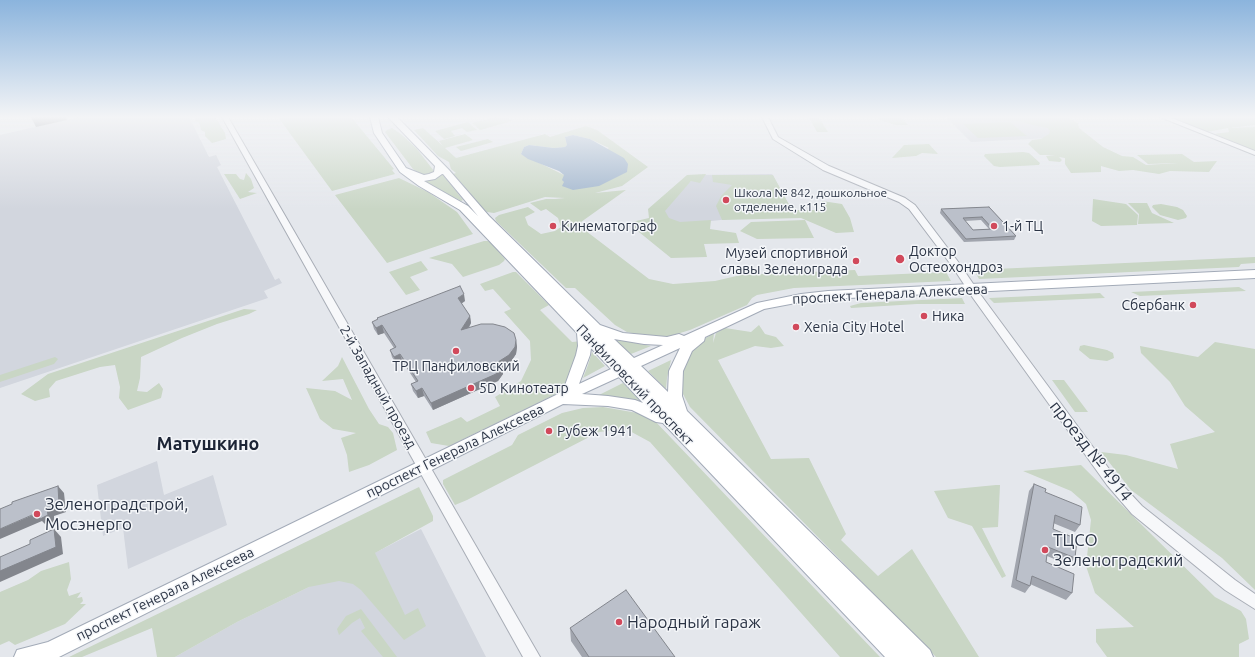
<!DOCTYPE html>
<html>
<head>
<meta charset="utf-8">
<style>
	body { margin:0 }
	canvas { display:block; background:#e4e7ec }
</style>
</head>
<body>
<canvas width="1255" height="657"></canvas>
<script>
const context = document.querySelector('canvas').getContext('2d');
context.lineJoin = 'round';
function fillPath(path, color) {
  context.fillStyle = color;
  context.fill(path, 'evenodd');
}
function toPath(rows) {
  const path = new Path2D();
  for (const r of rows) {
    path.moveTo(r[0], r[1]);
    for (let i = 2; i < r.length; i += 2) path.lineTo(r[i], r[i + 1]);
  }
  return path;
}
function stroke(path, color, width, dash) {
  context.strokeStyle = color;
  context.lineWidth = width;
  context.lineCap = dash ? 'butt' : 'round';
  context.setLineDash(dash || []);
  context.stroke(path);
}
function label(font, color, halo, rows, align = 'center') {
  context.font = font + ' Ubuntu,sans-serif';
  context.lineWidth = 3;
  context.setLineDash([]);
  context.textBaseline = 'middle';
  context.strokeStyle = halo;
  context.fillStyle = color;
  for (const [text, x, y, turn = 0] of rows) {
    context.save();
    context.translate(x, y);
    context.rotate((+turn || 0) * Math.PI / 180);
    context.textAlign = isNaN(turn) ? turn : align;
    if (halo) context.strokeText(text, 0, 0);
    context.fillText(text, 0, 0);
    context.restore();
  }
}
const built = toPath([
	[79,117,189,117,209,157,216,155,221,165,217,167,275,280,279,278,282,283,264,291,268,298,0,388,0,135],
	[946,117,1054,117,1050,138,971,142],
	[772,174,796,218,740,218,673,225,654,213,698,175],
	[157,461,164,495,213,475,227,525,128,569,123,528,103,536,97,485],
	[421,529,486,657,175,657,237,622,309,587]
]);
const green = toPath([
	[195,117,215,117,225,133,226,139,212,143,205,136,205,132,201,130,199,122,195,120],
	[278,117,351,117,394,169,392,170,395,174,332,191],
	[497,117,507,117,512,121,480,130,472,123],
	[877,117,901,117,908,125,896,125,880,120],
	[991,117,1066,117,1078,123,1079,128,1103,147,1122,156,1133,157,1146,165,1178,163,1148,164,1137,155,1182,154,1194,162,1217,161,1209,172,1170,171,1159,174,1133,170,1119,171,1101,166,1101,172,1071,173,1065,164,1065,158,1059,157,1062,160,1060,162,1049,161,1046,156,1055,155,1040,155,1028,144,1032,140,1041,139,1049,134,1050,131,1048,128,1032,125,1020,121,990,120],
	[1167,117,1255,117,1255,125,1228,128,1255,127,1255,151,1214,134,1229,132,1228,128,1207,132],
	[809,118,819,118,828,132,817,132],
	[468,122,477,130,467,132,462,128,451,131,455,136,444,139,435,131],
	[1010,122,1027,136,978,138,963,124],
	[586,126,597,130,648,167,622,186,595,193,626,190,581,222,582,228,649,279,673,284,715,281,741,275,855,270,858,276,946,272,951,281,794,288,757,295,752,298,747,305,690,330,667,337,646,336,627,332,615,325,575,288,566,288,496,221,495,218,499,215,528,207,535,212,525,217,528,225,541,234,555,231,561,227,558,218,546,209,541,211,530,203,546,199,555,199,565,198,545,197,494,213,487,212,450,175,456,173,451,169,449,162,438,156,414,130,423,128,443,146,439,141,465,134,473,140,445,148,456,158,545,134,550,137],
	[573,135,590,139,609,148,564,175,521,154,524,147,529,145,554,148,565,147,567,145,565,137],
	[392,128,401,134,417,149,434,171,433,174,426,176,421,175,413,169,385,132,387,130],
	[488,139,493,142,461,151,456,147],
	[929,144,938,154,922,153,916,156,892,158,904,145],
	[1023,152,1029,153,1040,163,1039,165,1000,167,994,166,984,156,985,154],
	[246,173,251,179,254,188,248,192,257,193,240,199,224,174,236,174,240,179,244,180],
	[442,174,463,200,461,201,422,180,432,180],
	[706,174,700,183,691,181,665,211,669,218,680,222,711,220,710,229,736,233,739,243,704,244,707,257,671,258,634,228,632,222,649,218,648,209,687,175],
	[712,175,773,175,792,210,825,210,822,201,842,204,850,218,854,232,836,233,801,218,722,220,716,206,721,196,732,185,713,182],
	[399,178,428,192,457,212,473,234,387,263,335,195],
	[1093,199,1126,204,1138,215,1137,225,1101,226,1092,221],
	[1128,203,1147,203,1152,213,1174,223,1138,224,1139,214],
	[1161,204,1177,207,1183,210,1187,216,1186,218,1178,220,1160,215,1152,207,1153,205],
	[805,220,814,238,757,239,740,231,751,222],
	[484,241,488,241,492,244,505,259,504,261,499,265,463,277,452,264,429,258],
	[1255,257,1255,263,1241,264,1239,267,979,279,974,270],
	[421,261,428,270,410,277,420,290,406,295,389,272],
	[513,272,516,272,549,305,540,310,572,342,582,341,568,381,560,392,449,446,431,443,426,432,461,417,467,422,500,406,495,397,521,381,531,360,530,341,504,312,511,309,493,289,485,291,480,284],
	[1239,287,1246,291,1140,296,1131,292],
	[1100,293,1105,298,994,303,989,298],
	[962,298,965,304,917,304,851,308,850,306,861,303],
	[244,309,257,310,249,314,217,324,182,338,141,357,140,378,137,391,147,392,159,383,163,389,161,398,128,410,119,398,120,387,115,365,100,367,56,381,49,389,50,397,35,401,21,394,48,374],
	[759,325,765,334,776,337,784,346,771,348,755,346,718,360,771,459,809,458,846,534,841,540,878,576,912,549,979,657,936,657,690,407,683,394,682,381,685,360,693,346,714,333,713,343,716,333,725,328,751,332],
	[614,339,619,340,651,346,631,354],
	[1215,342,1255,349,1255,590,1222,558,1131,490,1101,452,1126,455,1178,469,1170,444,1215,432,1185,406,1170,382,1141,353,1140,346,1198,357],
	[1084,345,1107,350,1113,353,1114,358,1107,361,1090,359,1079,350,1080,346],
	[592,352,605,366,583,378,588,365],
	[55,357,58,359,54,364,0,382,0,375],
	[342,357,369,409,379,424,388,427,393,433,397,450,369,465,349,472,347,455,341,438,356,433,333,429,320,419,306,388,335,391,352,400,343,379,322,381,338,366],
	[671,360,667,378,666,389,648,371],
	[1052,380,1064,380,1088,412,1075,412],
	[623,383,640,401,597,396],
	[603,407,643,414,654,420,880,657,840,657,650,442,626,429,599,432,467,500,455,505,443,484,443,480,512,445,518,435,562,413,583,408],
	[1081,465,1215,597,1241,611,1246,619,1249,639,1239,644,1239,657,1107,657,1096,642,1096,629,1134,627,1095,593,1086,566,1091,520,1086,504,1071,491,1023,471],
	[996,485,1000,485,998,527,982,528,1006,576,1002,578,972,526,948,518,934,491],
	[419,487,433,516,433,521,375,553,405,615,418,608,426,626,404,640,361,590,353,584,339,581,309,587,237,622,175,657,157,657,152,628,82,657,69,657],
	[69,562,71,579,67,590,69,596,81,592,77,598,82,597,83,601,80,604,86,604,65,624,15,645,9,641,0,645,0,592,28,580,41,571],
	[361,609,397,657,383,657,361,631,365,628,360,618,352,623,339,635,337,629,346,616]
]);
const water = toPath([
	[573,135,590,139,624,158,628,164,627,172,599,186,573,190,562,186,564,182,562,180,564,175,559,171,528,159,521,154,524,147,529,145,554,148,565,147,567,145,565,137]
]);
const minor = toPath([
	[222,117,228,117,540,657,523,657,222,117],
	[762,117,768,117,778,137,829,166,905,198,915,205,959,263,980,294,1115,477,1142,506,1235,580,1255,594,1255,609,1225,590,1132,514,1107,485,973,298,952,266,909,209,899,202,823,170,773,139,762,117],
	[1160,117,1169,117,1255,151,1255,155,1160,117]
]);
const major = toPath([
	[370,117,378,117,382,133,406,168,424,175,429,174,434,172,435,166,388,117,397,117,449,170,489,216,600,325,623,333,667,337,679,334,684,336,757,303,801,294,828,291,1255,270,1255,278,828,299,801,302,764,309,705,337,704,341,692,351,683,371,682,396,687,411,930,650,933,657,885,657,663,423,656,422,632,410,608,406,563,404,59,657,14,657,17,650,48,642,558,394,564,388,576,355,578,346,577,333,460,210,419,186,400,172,374,133,370,117],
	[442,174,443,174,478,216,468,206,424,181,435,179,442,174],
	[614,339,644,344,663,345,634,358,614,339],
	[591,348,611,369,579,384,590,355,591,348],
	[680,348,669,371,668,392,641,366,680,348],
	[619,377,643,403,635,400,608,396,582,394,619,377]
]);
const wall = toPath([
	[989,207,1016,236,1014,240,964,242,940,213,941,209],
	[981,220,989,229,973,230,965,221],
	[465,301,461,304,470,316,471,323,469,328,516,340,517,347,516,354,510,363,502,368,503,374,498,381,433,410,424,396,418,398,413,391,411,384,416,382,402,361,396,364,392,357,390,350,394,348,384,333,378,335,374,329,372,322,378,320,377,318],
	[1034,484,1080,525,1075,532,1053,523,1053,529,1075,558,1069,565,1047,556,1046,562,1072,593,1066,600,1030,584,1030,586,1025,593,1011,587,1029,491],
	[570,628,675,657,582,657,571,641]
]);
const shadedWall = toPath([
	[31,117,66,117,67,120,36,127],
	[464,294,465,301,459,305,458,298],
	[470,316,471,323,463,337,461,330],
	[382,325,384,333,378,335,376,328],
	[516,340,517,347,516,354,510,363,502,368,503,374,498,381,433,410,431,403,498,362],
	[400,354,402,361,396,364,394,357],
	[422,388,424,396,418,398,416,391],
	[58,486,64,493,66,512,54,516,54,522,47,526,42,521,0,539,0,529,47,509],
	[54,529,61,537,63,554,0,582,0,571]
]);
const building = toPath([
	[989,207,1016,236,966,239,941,209,989,207],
	[982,217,993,229,973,230,963,218,982,217],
	[460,286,464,294,458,298,470,316,461,330,481,324,493,324,505,327,514,333,516,340,515,347,509,355,498,362,501,367,496,374,431,403,422,388,416,391,411,384,418,381,400,354,394,357,390,350,396,347,382,325,376,328,372,322,378,319,377,318,460,286],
	[1034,484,1046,489,1045,492,1082,507,1080,525,1055,515,1053,529,1077,539,1075,558,1048,547,1046,562,1074,574,1072,593,1032,576,1030,586,1016,580,1034,484],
	[58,486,59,504,47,509,48,515,40,519,39,512,0,529,0,509,12,504,12,502,58,486],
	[54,529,56,547,0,571,0,557,30,544,30,540,54,529],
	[626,590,675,657,589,657,570,628,626,590]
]);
const markers = [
	[726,200,4,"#d1495b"],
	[553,226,4,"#d1495b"],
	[994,226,4,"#d1495b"],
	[900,259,5,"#d1495b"],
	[856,261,4,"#d1495b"],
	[1193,305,4,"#d1495b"],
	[924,316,4,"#d1495b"],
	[796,327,4,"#d1495b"],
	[456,351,4,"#d1495b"],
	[471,388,4,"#d1495b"],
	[549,431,4,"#d1495b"],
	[37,514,4,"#d1495b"],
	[1045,550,4,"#d1495b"],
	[619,622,4,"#d1495b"]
];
const farPoinames = [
	["Школа № 842, дошкольное",734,193],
	["отделение, к115",734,207]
];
const poiNames = [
	["Кинематограф",561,226],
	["1-й ТЦ",1002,226],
	["Доктор",909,251],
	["Остеохондроз",909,267],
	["Музей спортивной",848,253,"right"],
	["славы Зеленограда",848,269,"right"],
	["Сбербанк",1185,305,"right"],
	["Ника",932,316],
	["Xenia City Hotel",804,327],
	["ТРЦ Панфиловский",456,366,"center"],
	["5D Кинотеатр",479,388],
	["Рубеж 1941",557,431]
];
const streetNames = [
	["проспект Генерала Алексеева",890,294,-3],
	["Панфиловский проспект",635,385,46],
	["2-й Западный проезд",378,387,60],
	["проспект Генерала Алексеева",455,451,-26],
	["проспект Генерала Алексеева",165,594,-26]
];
const nearStreetnames = [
	["проезд № 4914",1091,451,52]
];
const nearPoinames = [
	["Зеленоградстрой,",45,504],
	["Мосэнерго",45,524],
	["ТЦСО",1053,540],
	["Зеленоградский",1053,560],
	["Народный гараж",627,622]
];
const districtNames = [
	["Матушкино",208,444]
];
fillPath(built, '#d2d6de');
fillPath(green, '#c9d6c5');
fillPath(water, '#9fb4cc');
stroke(minor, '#a9aeb7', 2);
stroke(major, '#a3abb8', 2);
fillPath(minor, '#f7f8fa');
fillPath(major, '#fff');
fillPath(wall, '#a1a5ae');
fillPath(shadedWall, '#83868d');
fillPath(building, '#bbc0ca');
stroke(building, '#83868d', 1);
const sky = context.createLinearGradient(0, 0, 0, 209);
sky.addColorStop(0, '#8bb4dd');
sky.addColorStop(0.56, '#f3f4f6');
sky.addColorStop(1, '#f3f4f600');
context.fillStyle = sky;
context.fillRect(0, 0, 1255, 209);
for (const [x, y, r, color] of markers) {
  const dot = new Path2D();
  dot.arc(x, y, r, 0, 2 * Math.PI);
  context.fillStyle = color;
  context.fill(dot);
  stroke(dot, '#f4f6f9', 1.5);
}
label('12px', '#2b3445', '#f4f6f9', farPoinames, 'left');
label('14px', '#2b3445', '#f4f6f9', poiNames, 'left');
label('14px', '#2b3445', '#f4f6f9', streetNames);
label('17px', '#2b3445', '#f4f6f9', nearStreetnames);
label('17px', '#2b3445', '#f4f6f9', nearPoinames, 'left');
label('bold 18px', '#1d2536', '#f4f6f9', districtNames);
</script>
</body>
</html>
